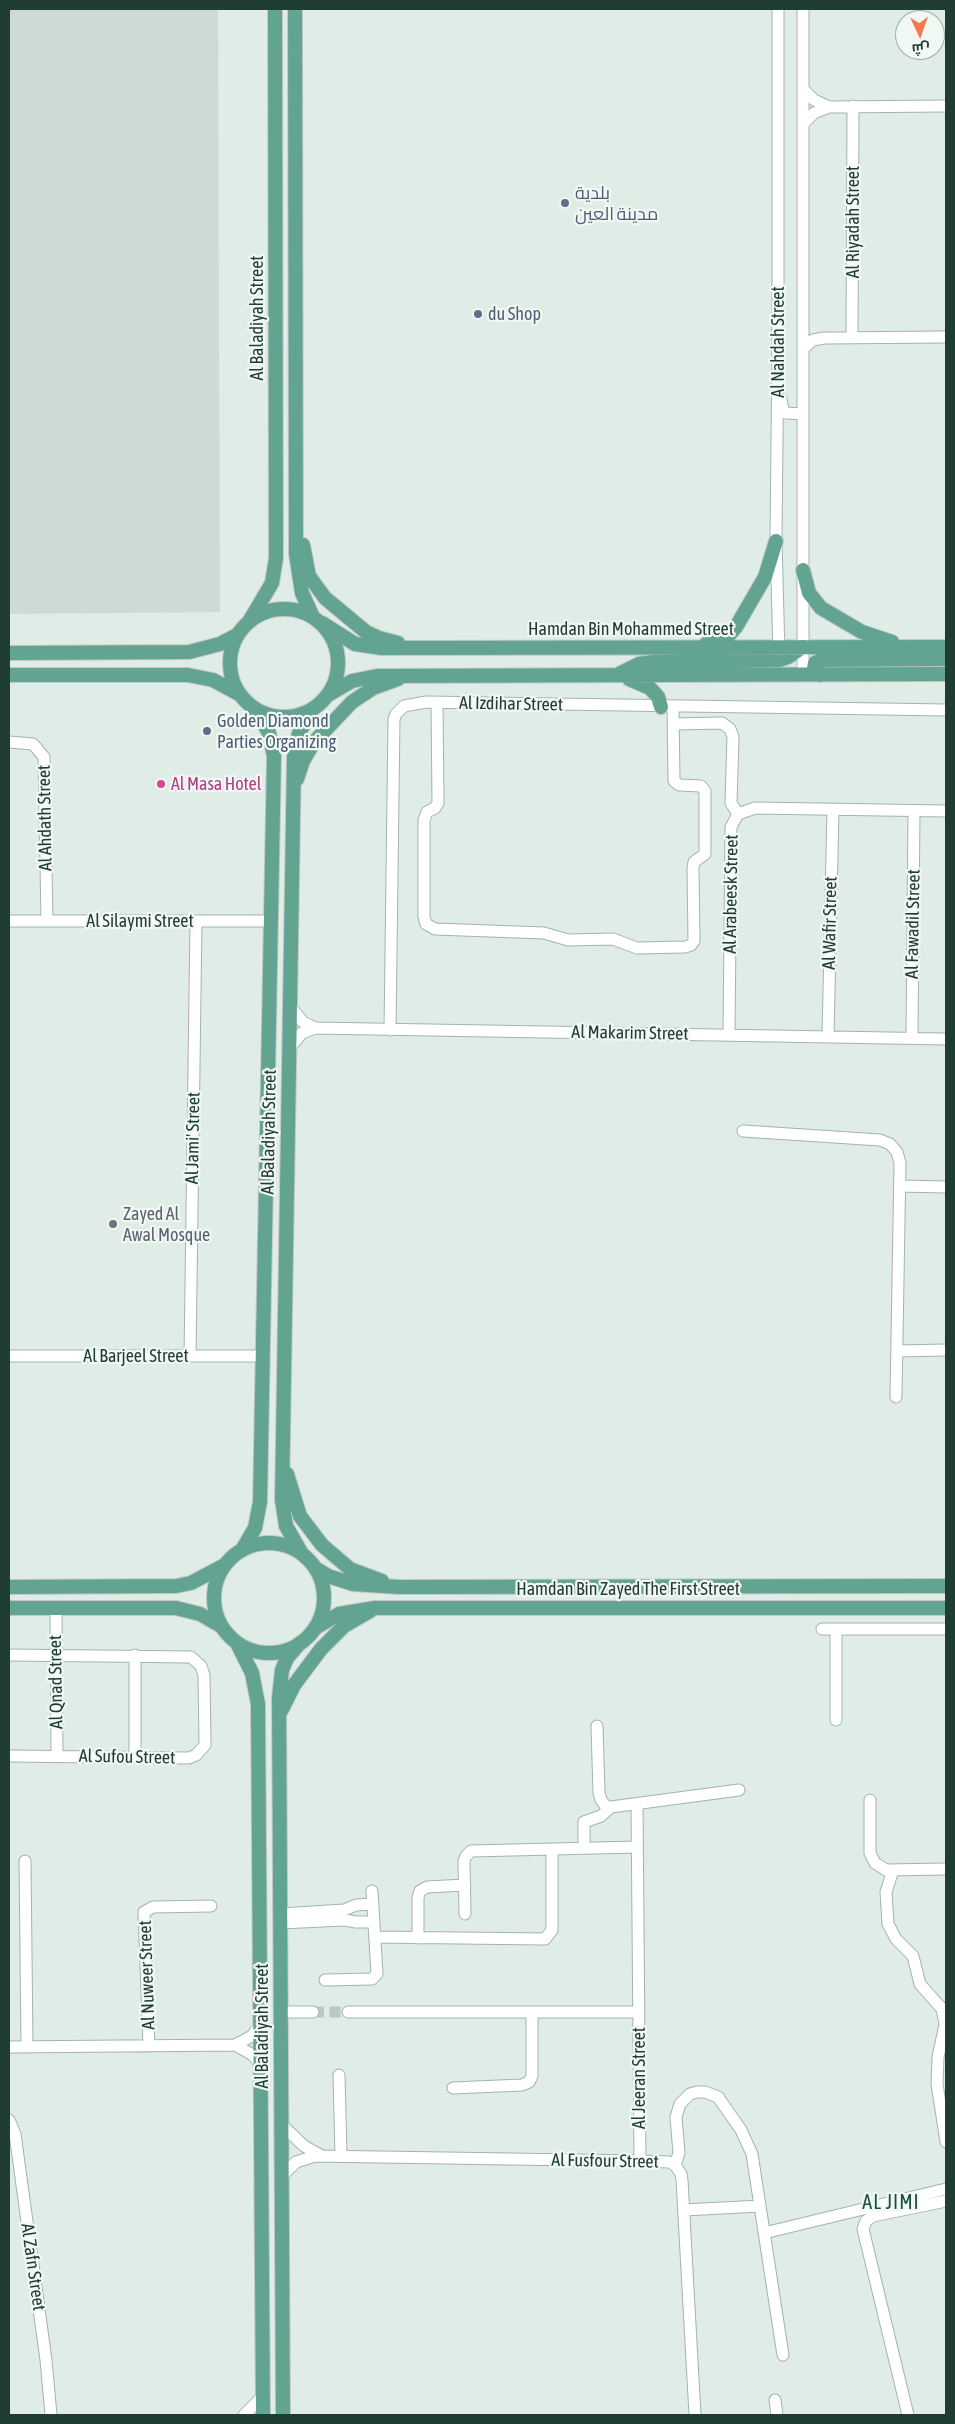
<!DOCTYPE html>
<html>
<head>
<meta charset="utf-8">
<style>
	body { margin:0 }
	#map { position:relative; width:955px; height:2424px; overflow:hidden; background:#e0ece6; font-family:"Asap Condensed",Cairo,sans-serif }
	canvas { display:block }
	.frame { position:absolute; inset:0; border:10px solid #203d34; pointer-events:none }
	.north { position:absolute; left:895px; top:10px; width:50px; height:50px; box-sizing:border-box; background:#f1f8f4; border:1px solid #9dada7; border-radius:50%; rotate:177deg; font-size:14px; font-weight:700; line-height:20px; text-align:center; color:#203d34 }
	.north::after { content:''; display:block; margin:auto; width:18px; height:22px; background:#f77753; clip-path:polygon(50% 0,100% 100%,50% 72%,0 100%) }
</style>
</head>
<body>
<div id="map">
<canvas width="955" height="2424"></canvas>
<div class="frame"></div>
<div class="north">ش</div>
</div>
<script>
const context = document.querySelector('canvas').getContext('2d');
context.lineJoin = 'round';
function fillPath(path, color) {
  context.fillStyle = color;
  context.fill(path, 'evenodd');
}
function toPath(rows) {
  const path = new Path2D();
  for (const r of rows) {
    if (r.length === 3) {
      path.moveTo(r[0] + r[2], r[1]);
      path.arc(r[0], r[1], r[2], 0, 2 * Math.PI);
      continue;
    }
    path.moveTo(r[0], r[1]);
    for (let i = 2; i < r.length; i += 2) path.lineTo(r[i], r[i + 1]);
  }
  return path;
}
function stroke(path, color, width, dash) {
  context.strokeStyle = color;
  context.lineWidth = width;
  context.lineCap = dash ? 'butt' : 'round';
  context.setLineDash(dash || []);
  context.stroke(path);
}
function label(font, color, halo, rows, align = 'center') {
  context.font = font + ' "Asap Condensed",Cairo,sans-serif';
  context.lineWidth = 4.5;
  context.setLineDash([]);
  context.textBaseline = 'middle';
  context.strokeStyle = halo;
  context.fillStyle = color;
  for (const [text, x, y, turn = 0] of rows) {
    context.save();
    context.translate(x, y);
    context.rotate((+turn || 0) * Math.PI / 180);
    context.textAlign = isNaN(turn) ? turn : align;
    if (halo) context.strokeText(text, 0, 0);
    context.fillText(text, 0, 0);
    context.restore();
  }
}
const built = toPath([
	[9,9,218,9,220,612,9,614]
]);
const minorTunnel = toPath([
	[313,2012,348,2012]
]);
const minor = toPath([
	[778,9,778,340,776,541,779,654],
	[803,89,814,100,829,107],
	[803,124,814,113,829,107,946,106],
	[852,337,853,106],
	[804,348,813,340,824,338,946,337],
	[781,399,783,410,786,413,803,414],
	[803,675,803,9],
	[437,702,438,803,435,808,427,812,424,820,424,917,426,924,435,929,544,933,568,940,613,939,637,948,685,947,691,945,694,941,693,868,694,862,705,854,705,791,701,786,679,785,674,781,673,707],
	[674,724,722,723,730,729,733,737,731,803,738,814],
	[9,742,33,744,44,757,47,921],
	[9,921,271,921],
	[290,1006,303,1022,315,1028],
	[390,1030,394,719,396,714,404,706,426,702,946,710],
	[729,1035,731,827,738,814,755,808,946,811],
	[828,1037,833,809],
	[912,1038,914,811],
	[289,1049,302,1033,315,1028,946,1039],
	[743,1131,880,1140,890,1144,897,1152,900,1163,896,1397],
	[900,1186,946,1187],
	[897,1351,946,1350],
	[9,1356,263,1356],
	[190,1356,196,921],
	[56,1608,57,1756],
	[822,1629,946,1629],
	[836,1629,836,1720],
	[9,1655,191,1657,201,1666,204,1675,205,1745,196,1755,189,1758,9,1756],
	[597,1726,599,1793,601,1800,608,1809],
	[135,1757,135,1655],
	[870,1800,870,1853,875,1863,886,1870,946,1869],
	[637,1804,640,2161],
	[584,1848,584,1822,601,1816,611,1807,739,1790],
	[25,1861,27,2047],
	[893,1870,886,1892,888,1924,896,1939,913,1956,920,1984,942,2009,946,2028],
	[281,1914,344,1910,356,1905,373,1904],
	[465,1914,464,1861,466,1856,471,1851,637,1847],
	[281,1923,344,1920,356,1922,374,1922],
	[375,1937,545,1939,552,1930,552,1849],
	[418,1938,418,1897,420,1891,427,1887,465,1885],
	[325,1980,372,1979,377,1974,372,1891],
	[281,2012,313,2012],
	[348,2012,639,2012],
	[945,2025,938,2057,937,2084,946,2142],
	[235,2045,252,2036,260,2025],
	[149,2046,144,1912,153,1907,211,1906],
	[9,2047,235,2045,253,2055,261,2066],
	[339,2075,341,2156],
	[453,2088,522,2085,529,2082,532,2076,532,2012],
	[9,2120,15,2134,46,2360,51,2415],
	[282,2125,304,2146,322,2156],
	[675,2165,679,2153,676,2117,680,2104,690,2094,697,2092,705,2092,718,2097,741,2130,752,2154,783,2355],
	[282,2176,296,2162,315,2156,640,2161,669,2162,675,2165,681,2174,682,2180,695,2415],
	[684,2210,760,2206],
	[764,2233,946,2189],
	[775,2400,777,2415],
	[244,2415,262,2397],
	[908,2415,863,2229,866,2221,873,2216,946,2201]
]);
const major = toPath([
	[295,9,296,554,302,593,313,617],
	[303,545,309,576,325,598,366,632,379,638,398,643],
	[803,570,809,593,821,608,862,632,892,642],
	[284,663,54],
	[250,620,272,583,276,558,275,9],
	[322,623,355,644,382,648,946,647],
	[706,644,728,636,736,627,765,577,776,541],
	[9,653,189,652,220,644,237,635],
	[619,674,639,664,653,662,779,660,788,657,803,647],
	[9,675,188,675,213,680,239,694],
	[820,675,814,668,815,663,822,660,946,659],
	[629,679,650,688,658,697,661,707],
	[328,695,352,681,377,676,946,674],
	[297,779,303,761,314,742,352,702,373,688,398,679],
	[287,1474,300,1516,322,1545,350,1569,382,1581],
	[269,1598,55],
	[242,1550,255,1528,260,1502,274,756,269,733,255,709],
	[302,1554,286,1526,282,1500,294,757,299,733,312,710],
	[315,1568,328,1576,353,1584,399,1587,946,1586],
	[9,1587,176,1586,191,1583,223,1566],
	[9,1608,176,1608,200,1614,221,1626],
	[315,1628,339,1614,375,1608,946,1608],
	[237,1643,252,1673,258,1704,263,2415],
	[281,1711,294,1685,321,1649,344,1626,370,1611],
	[283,2415,279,1698,282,1670,287,1658,300,1643]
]);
const markers = [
	[565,203,5,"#5c6f8a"],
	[478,314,5,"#5c6f8a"],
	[207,731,5,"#5c6f8a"],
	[161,784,5,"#d1479c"],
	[113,1224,5,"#6b7280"]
];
const serviceNames = [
	["بلدية",575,193],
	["مدينة العين",575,214],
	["du Shop",488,314],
	["Golden Diamond",217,721],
	["Parties Organizing",217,742]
];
const streetNames = [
	["Al Riyadah Street",853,222,-90],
	["Al Baladiyah Street",257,318,-90],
	["Al Nahdah Street",778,342,-90],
	["Hamdan Bin Mohammed Street",631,629],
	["Al Izdihar Street",511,704,1],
	["Al Ahdath Street",45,818,-91],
	["Al Arabeesk Street",731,894,-89],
	["Al Silaymi Street",140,921],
	["Al Wafir Street",830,923,-89],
	["Al Fawadil Street",913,924,-89],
	["Al Makarim Street",630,1033,1],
	["Al Baladiyah Street",269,1132,-89],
	["Al Jami' Street",193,1138,-89],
	["Al Barjeel Street",136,1356],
	["Hamdan Bin Zayed The First Street",628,1589],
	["Al Qnad Street",56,1682,-91],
	["Al Sufou Street",127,1757,1],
	["Al Nuweer Street",147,1975,-92],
	["Al Baladiyah Street",262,2026,-90],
	["Al Jeeran Street",639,2078,-90],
	["Al Fusfour Street",605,2161,1],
	["Al Zafn Street",33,2267,82]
];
const hotelNames = [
	["Al Masa Hotel",171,784]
];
const worshipNames = [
	["Zayed Al",123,1214],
	["Awal Mosque",123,1235]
];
const quarterNames = [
	["AL JIMI",891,2203]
];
fillPath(built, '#cedbd5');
stroke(minorTunnel, '#bac9c2', 11, [11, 5.5]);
stroke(minor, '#a3b4ad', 13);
stroke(major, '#c1c9c6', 16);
stroke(minor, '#fff', 11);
stroke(major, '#63a391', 14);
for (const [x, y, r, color] of markers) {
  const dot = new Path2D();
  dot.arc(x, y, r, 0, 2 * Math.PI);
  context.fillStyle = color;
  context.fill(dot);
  stroke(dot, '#f1f8f4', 2);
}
label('18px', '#4e5e75', '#f1f8f4', serviceNames, 'left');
label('18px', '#203d34', '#f1f8f4', streetNames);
label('18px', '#b23c85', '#f1f8f4', hotelNames, 'left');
label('18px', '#5b616d', '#f1f8f4', worshipNames, 'left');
context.letterSpacing = '1px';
label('20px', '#1b4f41', '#f1f8f4', quarterNames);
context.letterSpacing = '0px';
</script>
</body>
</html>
